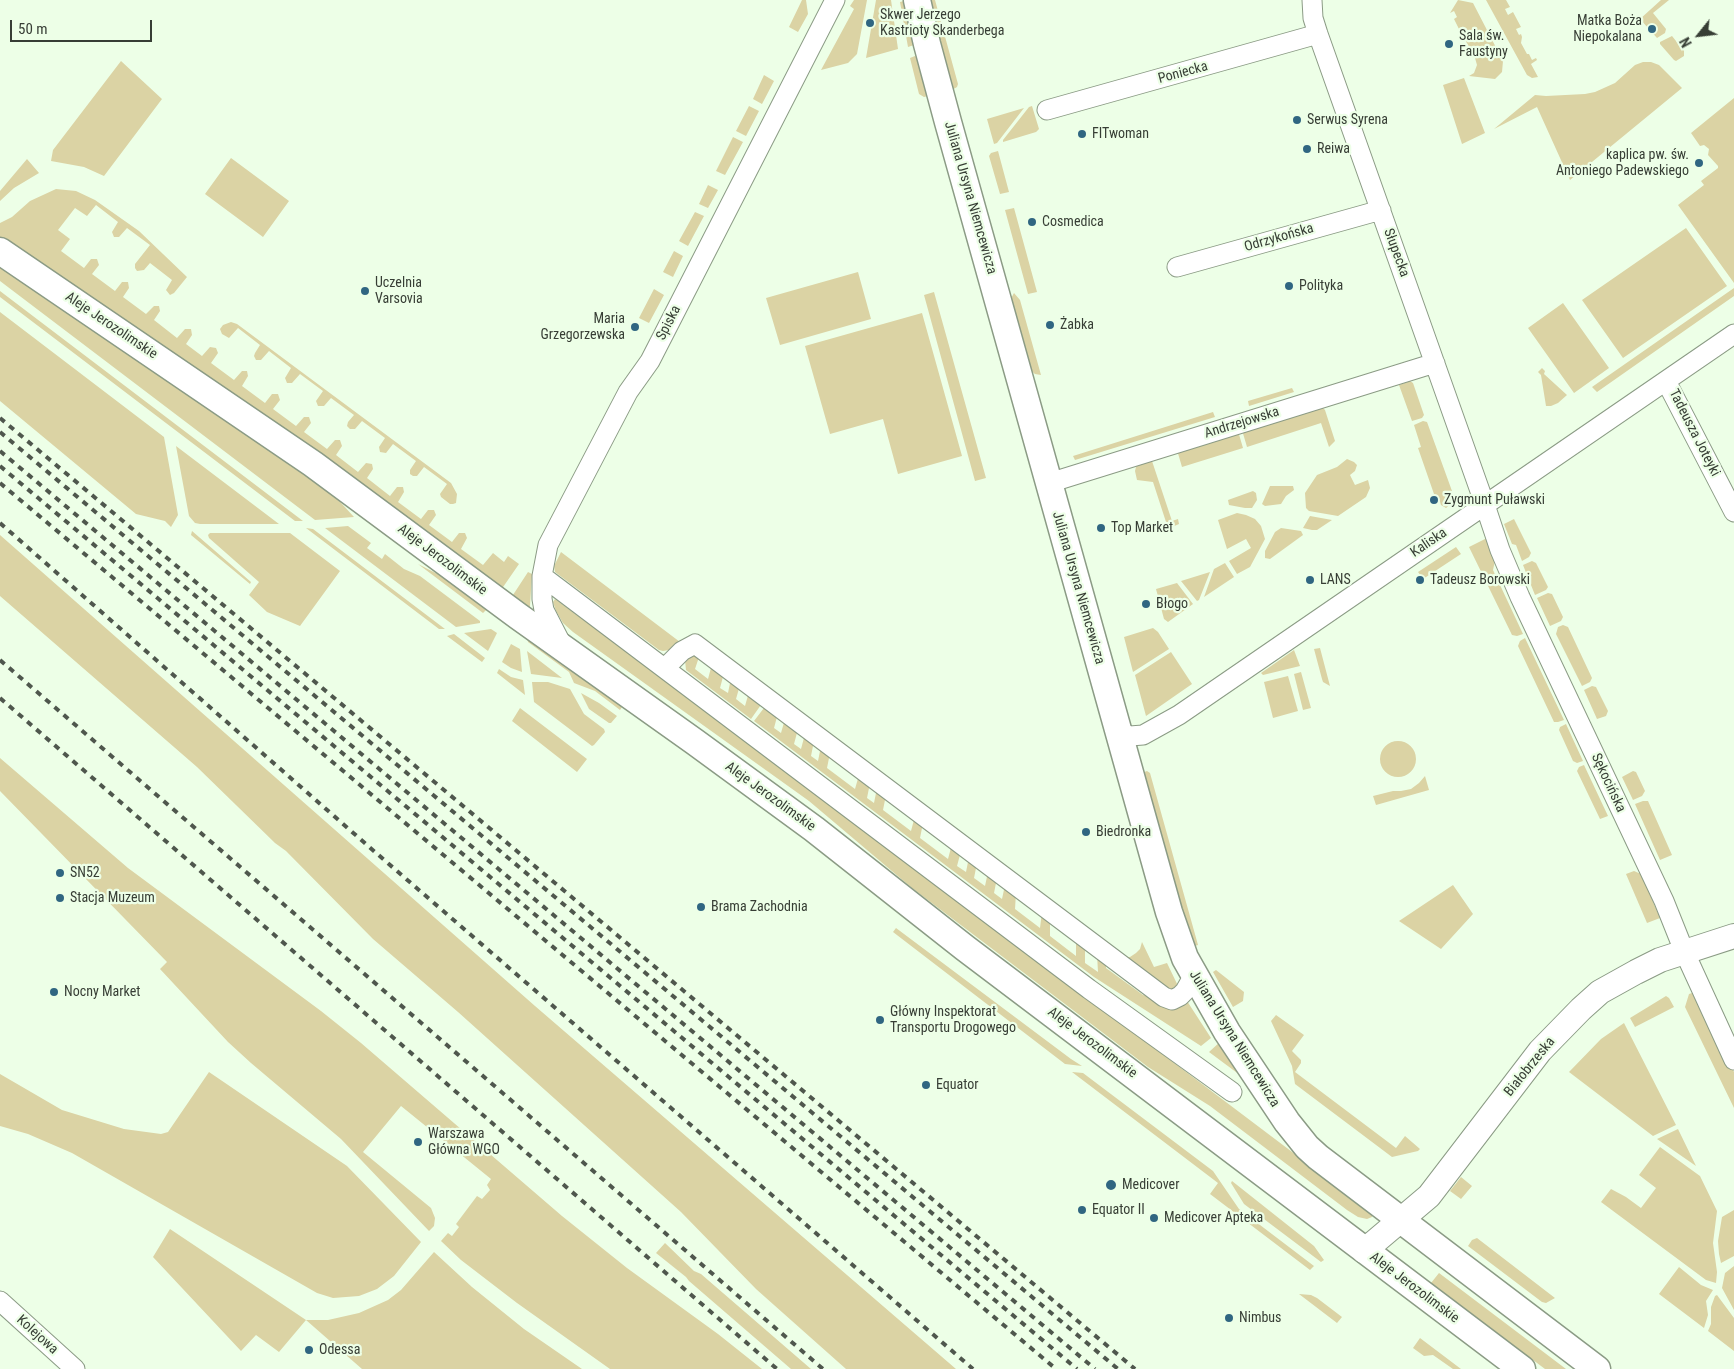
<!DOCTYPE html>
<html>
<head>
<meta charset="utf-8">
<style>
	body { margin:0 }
	#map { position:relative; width:1734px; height:1369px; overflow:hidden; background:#edffe7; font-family:"Roboto Condensed",sans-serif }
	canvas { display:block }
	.north { position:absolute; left:1674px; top:10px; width:50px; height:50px; -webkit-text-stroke:4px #edffe7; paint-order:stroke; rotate:241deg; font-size:14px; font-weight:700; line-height:20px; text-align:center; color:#373e35 }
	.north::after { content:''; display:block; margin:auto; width:18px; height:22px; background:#373e35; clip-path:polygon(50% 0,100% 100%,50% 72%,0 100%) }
	.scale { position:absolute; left:10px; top:20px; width:142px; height:22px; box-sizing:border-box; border:2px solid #373e35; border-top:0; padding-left:6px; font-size:15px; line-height:18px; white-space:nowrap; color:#373e35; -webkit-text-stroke:4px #edffe7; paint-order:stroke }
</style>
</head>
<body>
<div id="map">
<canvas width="1734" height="1369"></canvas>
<div class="north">N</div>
<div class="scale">50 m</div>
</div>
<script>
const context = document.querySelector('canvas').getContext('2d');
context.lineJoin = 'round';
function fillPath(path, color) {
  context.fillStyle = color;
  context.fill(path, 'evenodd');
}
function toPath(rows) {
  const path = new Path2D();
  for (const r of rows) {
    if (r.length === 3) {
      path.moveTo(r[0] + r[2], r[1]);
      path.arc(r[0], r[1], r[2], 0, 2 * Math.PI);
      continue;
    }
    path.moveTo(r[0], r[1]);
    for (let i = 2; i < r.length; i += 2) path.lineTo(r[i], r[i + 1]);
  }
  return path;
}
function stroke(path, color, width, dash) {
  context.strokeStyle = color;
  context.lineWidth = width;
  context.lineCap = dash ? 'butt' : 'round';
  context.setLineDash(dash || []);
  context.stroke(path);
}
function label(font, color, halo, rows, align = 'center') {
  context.font = font + ' "Roboto Condensed",sans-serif';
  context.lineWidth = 4.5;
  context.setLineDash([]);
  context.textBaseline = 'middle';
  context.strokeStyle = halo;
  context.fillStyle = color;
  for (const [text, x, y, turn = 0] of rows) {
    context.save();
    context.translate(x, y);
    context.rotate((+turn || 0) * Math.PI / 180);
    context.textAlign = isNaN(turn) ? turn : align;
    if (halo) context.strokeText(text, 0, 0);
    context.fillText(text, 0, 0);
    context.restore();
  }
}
const green = toPath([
	[802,0,806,0,808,14,798,32,789,27],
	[854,0,867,0,857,54,848,63,821,70,854,9,850,6],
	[876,0,891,0,898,49,866,58],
	[929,0,935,0,958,84,957,87,952,90],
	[1458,0,1473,3,1503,61,1502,72,1495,79,1469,76,1474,73,1477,65,1475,58,1478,56,1476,51,1472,52,1464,38,1468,37,1465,31,1461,33,1454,19,1457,17,1454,11,1450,13],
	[1486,0,1506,0,1510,7,1505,9,1508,15,1513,12,1521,27,1516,29,1519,35,1521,34,1522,37,1521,43,1527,54,1529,54,1532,60,1536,58,1537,60,1531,64,1538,77,1532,78,1527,75],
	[1661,0,1669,0,1653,13,1666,29,1665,33,1657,38,1640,19],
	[904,1,914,45,908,47,900,2],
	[1672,36,1684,51,1684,56,1676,61,1674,60,1660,44,1660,42],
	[915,56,918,58,928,96,924,97,919,94,910,58],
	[121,61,162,99,104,176,84,167,51,161,53,150],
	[1643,62,1651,62,1659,65,1682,88,1570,180,1537,107,1494,129,1535,95,1546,96,1585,94,1595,92,1615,83,1635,65],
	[764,75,774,81,762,104,753,99],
	[1464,78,1485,133,1462,144,1443,85],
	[1734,98,1734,283,1678,205,1704,185,1701,181,1718,168,1718,166,1708,155,1709,149,1704,145,1700,146,1691,133],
	[749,106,759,111,746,136,736,131],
	[1032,106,1039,129,1036,132,1003,142,1003,140,1029,107],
	[1024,108,997,143,994,144,987,119],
	[733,137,743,142,725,175,716,171],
	[998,151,1009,192,1000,194,989,156,991,153],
	[231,158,289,201,263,237,205,194],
	[27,159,39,173,14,188,0,201,0,191],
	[708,185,718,190,708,208,699,204],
	[56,189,76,191,95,200,139,231,187,277,174,293,170,295,166,290,172,280,150,263,144,270,137,271,135,268,135,264,150,245,127,228,119,237,114,237,112,232,118,222,96,205,87,216,75,208,58,230,70,239,61,251,84,268,91,259,97,259,99,265,92,274,115,291,122,282,128,282,129,288,123,297,146,314,154,306,159,306,160,311,154,320,177,338,185,329,191,329,192,335,186,344,202,356,210,347,216,348,218,353,211,363,234,380,242,371,247,371,248,376,242,386,265,403,272,394,278,394,280,400,273,409,296,426,304,417,309,417,311,423,304,432,327,449,335,440,340,440,342,446,336,455,358,472,366,463,372,464,373,469,367,478,390,496,397,487,403,487,404,492,398,502,421,519,428,510,434,510,436,515,429,525,452,542,459,533,465,533,467,538,461,549,483,565,493,553,504,562,508,556,519,564,501,590,0,238,0,223,12,217,30,201],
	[1014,208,1037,292,1028,294,1005,210],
	[695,212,704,216,688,246,679,241],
	[1686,228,1727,286,1623,358,1582,300],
	[674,251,683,256,673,277,663,272],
	[0,263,331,492,354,517,315,520,0,281],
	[858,272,871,319,780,345,766,298],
	[1734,288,1734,296,1597,392,1592,387],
	[654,289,664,295,649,323,639,318],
	[0,291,303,521,295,521,0,297],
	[934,292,986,478,975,481,924,295],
	[1014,293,1020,300,1041,375,1035,374,1029,369,1009,302],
	[1563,303,1609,368,1574,393,1528,328],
	[0,312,164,437,178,515,171,527,165,521,136,514,0,401],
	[922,313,962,456,898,474,883,419,830,434,805,346],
	[231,322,237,324,451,483,457,494,456,503,453,504,450,504,441,497,440,494,447,484,424,467,417,476,413,476,410,474,410,470,416,461,393,444,386,453,380,452,379,447,385,438,362,421,355,429,350,429,347,426,348,422,354,415,331,398,324,406,318,406,316,401,323,391,300,374,292,383,287,383,285,378,291,368,269,351,261,360,256,360,254,356,255,353,260,345,238,328,229,338,222,334,220,329,223,325],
	[1542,368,1545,371,1544,374,1567,395,1558,403,1551,406,1546,406,1541,375,1538,372],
	[1410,381,1413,383,1424,415,1422,418,1412,421,1399,385],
	[1292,388,1294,392,1249,406,1248,401],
	[1321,406,1325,410,1335,441,1329,447,1321,423,1247,447,1242,430],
	[1213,412,1215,417,1075,460,1073,456],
	[1423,421,1427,422,1452,491,1452,503,1446,508,1441,505,1438,495,1434,494,1418,448,1421,447,1414,425],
	[1238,431,1243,448,1182,467,1177,450],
	[176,446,279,524,200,524,195,523,189,516],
	[1151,458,1172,521,1178,519,1179,524,1172,527,1166,525,1165,523,1166,522,1153,482,1137,480,1135,471,1136,467,1139,463],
	[1347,459,1354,462,1357,465,1355,471,1350,475,1355,485,1368,480,1370,488,1366,497,1338,516,1309,511,1306,508,1305,493,1317,475,1337,467],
	[1270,486,1293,486,1294,490,1286,496,1281,504,1265,506,1262,504],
	[1253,491,1256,493,1257,500,1252,508,1245,508,1229,505,1228,500],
	[1237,513,1246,515,1255,519,1261,526,1265,539,1250,567,1237,574,1229,561,1251,548,1246,539,1227,549,1218,520],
	[1310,516,1332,520,1317,530,1312,530,1303,528],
	[1514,519,1531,553,1529,557,1522,561,1516,545,1512,544,1504,524],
	[348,526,371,543,367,548,382,559,385,554,404,569,420,576,480,621,480,623,456,627,325,528],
	[306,528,313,529,445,629,439,629],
	[1281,528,1301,531,1303,535,1270,559,1265,558,1265,551,1275,532],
	[192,531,251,582,250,584,191,535],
	[210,533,290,533,340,571,300,626,267,612,249,595,259,582,209,538,208,535],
	[0,535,535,1006,956,1369,846,1369,756,1289,681,1212,458,1012,373,939,286,851,275,843,197,767,0,596],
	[1487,538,1496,556,1493,570,1523,634,1517,636,1512,635,1469,547],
	[1456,547,1461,554,1423,579,1418,572],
	[561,552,680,642,669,650,663,651,659,650,555,572,554,566],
	[1532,561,1536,563,1548,587,1546,590,1535,595,1523,565],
	[1225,563,1234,577,1204,597,1214,569],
	[418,564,461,586,489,607,483,613],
	[528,572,532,574,530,606,528,609,511,598],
	[1210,572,1199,600,1197,601,1181,581],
	[1177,583,1193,604,1168,622,1164,619,1156,589],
	[1548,593,1552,594,1563,617,1561,621,1550,626,1537,598],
	[555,599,729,727,1373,1213,1372,1217,1367,1219,1358,1217,1347,1210,1210,1106,1148,1067,912,888,809,801,573,632,563,623,556,611,553,602],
	[1563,625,1568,627,1592,678,1590,682,1582,686,1556,634,1558,627],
	[1153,628,1158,632,1169,649,1133,672,1124,637],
	[491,629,497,633,488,651,464,633],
	[454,634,485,658,482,662,447,636],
	[527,636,622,707,620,710,595,691,574,683,569,672,528,642],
	[1525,638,1564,720,1558,722,1554,722,1518,646,1520,641],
	[511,644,520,649,522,672,511,668,502,662],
	[1320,648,1330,686,1323,682,1322,679,1314,649],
	[1294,650,1300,666,1263,675,1261,673],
	[527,651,562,678,531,674],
	[1171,652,1192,684,1146,716,1135,675],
	[700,654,695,669,708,679,712,664,724,673,720,688,728,693,731,678,740,685,736,699,745,706,749,692,763,702,751,719,686,670,685,660,691,655],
	[499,669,511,677,523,680,525,695,497,673],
	[1301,672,1311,708,1303,710,1294,674],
	[1288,676,1298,711,1273,718,1264,682],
	[532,682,548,682,570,689,584,714,604,729,605,732,594,745,592,746,534,702],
	[1592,686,1596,687,1608,711,1606,716,1597,719,1584,690],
	[581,693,599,703,617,716,611,723,609,723,589,709],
	[767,704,778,713,774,728,781,733,785,719,798,729,794,744,801,749,805,734,814,741,811,756,818,761,821,746,830,753,827,768,855,789,859,775,870,783,867,798,874,803,877,788,886,795,883,810,911,831,915,816,923,823,920,838,948,859,952,844,961,851,957,866,966,872,969,857,977,863,974,878,985,886,988,872,997,878,994,893,1002,899,1005,885,1016,893,1015,909,1040,928,1042,912,1050,919,1050,936,1076,956,1076,938,1085,945,1085,963,1098,972,1097,954,1106,961,1106,968,1143,995,1187,1001,1211,1038,1201,1046,1094,977,754,721],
	[520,708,587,759,577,772,512,721],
	[1566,724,1583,761,1577,763,1573,761,1559,730,1560,727],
	[1398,759,18],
	[0,758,128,868,321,1011,361,1043,562,1216,627,1268,718,1334,762,1369,610,1369,517,1303,461,1260,441,1241,448,1233,452,1236,459,1227,456,1224,477,1196,482,1199,490,1190,487,1185,491,1179,401,1106,363,1152,431,1208,435,1218,434,1226,429,1231,341,1139,251,1063,228,1042,160,969,167,962,0,791],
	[1584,765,1608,816,1600,819,1577,771,1579,767],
	[1147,771,1150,773,1198,945,1195,946,1184,921,1142,773],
	[1633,771,1636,772,1645,791,1642,796,1633,800,1622,777],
	[1425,776,1429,790,1376,805,1373,796,1393,791,1401,791,1411,789,1419,783],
	[1643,801,1648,801,1672,855,1660,860,1635,804],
	[1634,871,1641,874,1660,918,1647,923,1626,874],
	[1453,885,1473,914,1441,949,1399,921],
	[896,928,1071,1059,1082,1066,1065,1064,893,932],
	[1142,942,1154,967,1167,963,1179,988,1173,992,1124,957,1130,957,1136,953,1140,949],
	[1216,970,1244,992,1243,1001,1233,1007,1213,972],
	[1695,992,1734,1072,1734,1108,1685,1007,1689,994],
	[1666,996,1669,998,1674,1007,1635,1027,1630,1018],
	[1276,1015,1304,1035,1292,1051,1301,1060,1301,1063,1295,1072,1396,1148,1405,1136,1420,1149,1418,1151,1392,1157,1295,1084,1292,1066,1271,1021],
	[1624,1023,1676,1125,1653,1136,1569,1072,1601,1039],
	[1221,1041,1244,1078,1209,1052],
	[209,1072,347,1166,421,1242,394,1276,377,1289,359,1296,333,1298,317,1293,72,1153,28,1134,0,1126,0,1074,62,1110,124,1129,161,1134,168,1132],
	[1072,1072,1083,1073,1213,1171,1239,1209,1314,1266,1310,1270,1210,1194,1218,1183],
	[1678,1129,1696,1166,1657,1139],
	[1660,1147,1700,1176,1717,1211,1713,1243,1717,1272,1716,1283,1706,1280,1601,1202,1611,1189,1626,1197,1641,1208,1656,1188,1639,1175],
	[1461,1177,1472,1186,1461,1199,1450,1191],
	[1232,1181,1314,1246,1324,1260,1321,1262,1244,1204,1231,1183],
	[1734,1210,1734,1256,1721,1263,1719,1254,1718,1241,1722,1217],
	[170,1229,306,1320,328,1320,359,1313,388,1300,401,1290,434,1252,472,1287,524,1329,582,1369,362,1369,306,1320,279,1352,256,1335,241,1351,153,1257],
	[1477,1238,1555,1298,1546,1303,1542,1302,1468,1246,1472,1240],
	[665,1243,694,1271,701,1274,811,1369,791,1369,689,1281,686,1277,656,1253],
	[1734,1266,1734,1310,1722,1288,1725,1273],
	[1679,1267,1701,1285,1713,1290,1706,1301,1708,1315,1704,1328,1659,1294],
	[1439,1273,1566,1369,1545,1369,1431,1283],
	[1299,1294,1311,1295,1317,1298,1342,1317,1337,1323],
	[1717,1295,1734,1318,1734,1351,1708,1331,1711,1324,1711,1307,1715,1296],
	[1420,1338,1461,1369,1453,1369,1433,1355,1424,1356,1413,1348]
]);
const minor = toPath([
	[1312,0,1313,18,1318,34,1485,505,1500,550,1520,597,1664,901,1684,951,1734,1060],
	[1047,110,1318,34],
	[1177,267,1381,210],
	[1666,381,1734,512],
	[1049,483,1435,363],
	[542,576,1089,989,1232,1092],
	[562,645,544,610,542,599,542,576,548,545,628,392,650,361,835,0],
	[665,668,682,651,695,644,1164,997,1172,1000,1180,996,1185,991,1194,975],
	[1118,732,1130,736,1143,735,1179,715,1734,334],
	[0,1301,75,1369]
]);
const tertiary = toPath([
	[1364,1251,1429,1196,1540,1051,1581,1009,1600,992,1636,972,1660,960,1734,936]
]);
const secondary = toPath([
	[917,0,927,44,948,122,1169,912,1185,958,1227,1032,1287,1122,1307,1147,1318,1157,1597,1369],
	[0,251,313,464,518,616,695,742,814,829,965,948,1522,1369]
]);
const rail = toPath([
	[0,418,1135,1369],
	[0,432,1118,1369],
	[0,451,1095,1369],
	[0,466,1077,1369],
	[0,483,1056,1369],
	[0,523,375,852,973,1369],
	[0,660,823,1369],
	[0,698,777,1369]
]);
const markers = [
	[870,23,5,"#306681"],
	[1652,29,5,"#306681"],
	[1449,44,5,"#306681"],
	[1297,120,5,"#306681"],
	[1082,134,5,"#306681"],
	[1307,149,5,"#306681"],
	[1699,163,5,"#306681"],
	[1032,222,5,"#306681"],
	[1289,286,5,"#306681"],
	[365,291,5,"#306681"],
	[1050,325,5,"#306681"],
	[635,327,5,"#306681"],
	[1434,500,5,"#306681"],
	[1101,528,5,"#306681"],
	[1310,580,5,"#306681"],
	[1420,580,5,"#306681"],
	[1146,604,5,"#306681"],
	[1086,832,5,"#306681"],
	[60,873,5,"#306681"],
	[60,898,5,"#306681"],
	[701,907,5,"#306681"],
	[54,992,5,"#306681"],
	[880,1020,5,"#306681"],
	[926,1085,5,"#306681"],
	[418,1142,5,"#306681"],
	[1111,1185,6,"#306681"],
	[1082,1210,5,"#306681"],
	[1154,1218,5,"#306681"],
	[1229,1318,5,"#306681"],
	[309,1350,5,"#306681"]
];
const poiNames = [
	["Skwer Jerzego",880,15],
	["Kastrioty Skanderbega",880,31],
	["Matka Boża",1642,21,"right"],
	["Niepokalana",1642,37,"right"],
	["Sala św.",1459,36],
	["Faustyny",1459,52],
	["Serwus Syrena",1307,120],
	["FITwoman",1092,134],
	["Reiwa",1317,149],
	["kaplica pw. św.",1689,155,"right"],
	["Antoniego Padewskiego",1689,171,"right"],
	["Cosmedica",1042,222],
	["Uczelnia",375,283],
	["Varsovia",375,299],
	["Polityka",1299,286],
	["Maria",625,319,"right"],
	["Grzegorzewska",625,335,"right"],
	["Żabka",1060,325],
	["Zygmunt Puławski",1444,500],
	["Top Market",1111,528],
	["LANS",1320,580],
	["Tadeusz Borowski",1430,580],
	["Błogo",1156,604],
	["Biedronka",1096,832],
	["SN52",70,873],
	["Stacja Muzeum",70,898],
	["Brama Zachodnia",711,907],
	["Nocny Market",64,992],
	["Główny Inspektorat",890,1012],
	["Transportu Drogowego",890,1028],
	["Equator",936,1085],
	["Warszawa",428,1134],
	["Główna WGO",428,1150],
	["Medicover",1122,1185],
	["Equator II",1092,1210],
	["Medicover Apteka",1164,1218],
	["Nimbus",1239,1318],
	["Odessa",319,1350]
];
const streetNames = [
	["Poniecka",1183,73,-15],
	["Juliana Ursyna Niemcewicza",970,198,74],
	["Odrzykońska",1279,238,-16],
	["Słupecka",1396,253,70],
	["Spiska",669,323,-63],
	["Aleje Jerozolimskie",111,326,34],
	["Andrzejowska",1242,423,-17],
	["Tadeusza Joteyki",1694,433,63],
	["Kaliska",1429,543,-34],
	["Aleje Jerozolimskie",442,560,37],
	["Juliana Ursyna Niemcewicza",1078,588,74],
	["Sękocińska",1608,783,65],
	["Aleje Jerozolimskie",770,797,36],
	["Juliana Ursyna Niemcewicza",1234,1039,58],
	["Aleje Jerozolimskie",1092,1043,37],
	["Białobrzeska",1530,1067,-51],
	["Aleje Jerozolimskie",1414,1288,37],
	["Kolejowa",37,1335,42]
];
fillPath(green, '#dbd3a4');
stroke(minor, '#8b9b85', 21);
stroke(tertiary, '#8b9b85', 26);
stroke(secondary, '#8b9b85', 29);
stroke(minor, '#fff', 19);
stroke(tertiary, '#fff', 24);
stroke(secondary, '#fff', 26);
stroke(rail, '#4f574d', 4, [6, 6]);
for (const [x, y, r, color] of markers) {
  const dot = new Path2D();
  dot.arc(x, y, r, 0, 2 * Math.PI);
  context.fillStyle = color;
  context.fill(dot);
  stroke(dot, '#edffe7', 2);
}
label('14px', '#373e35', '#edffe7', poiNames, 'left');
label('14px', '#373e35', '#edffe7', streetNames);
</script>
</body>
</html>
